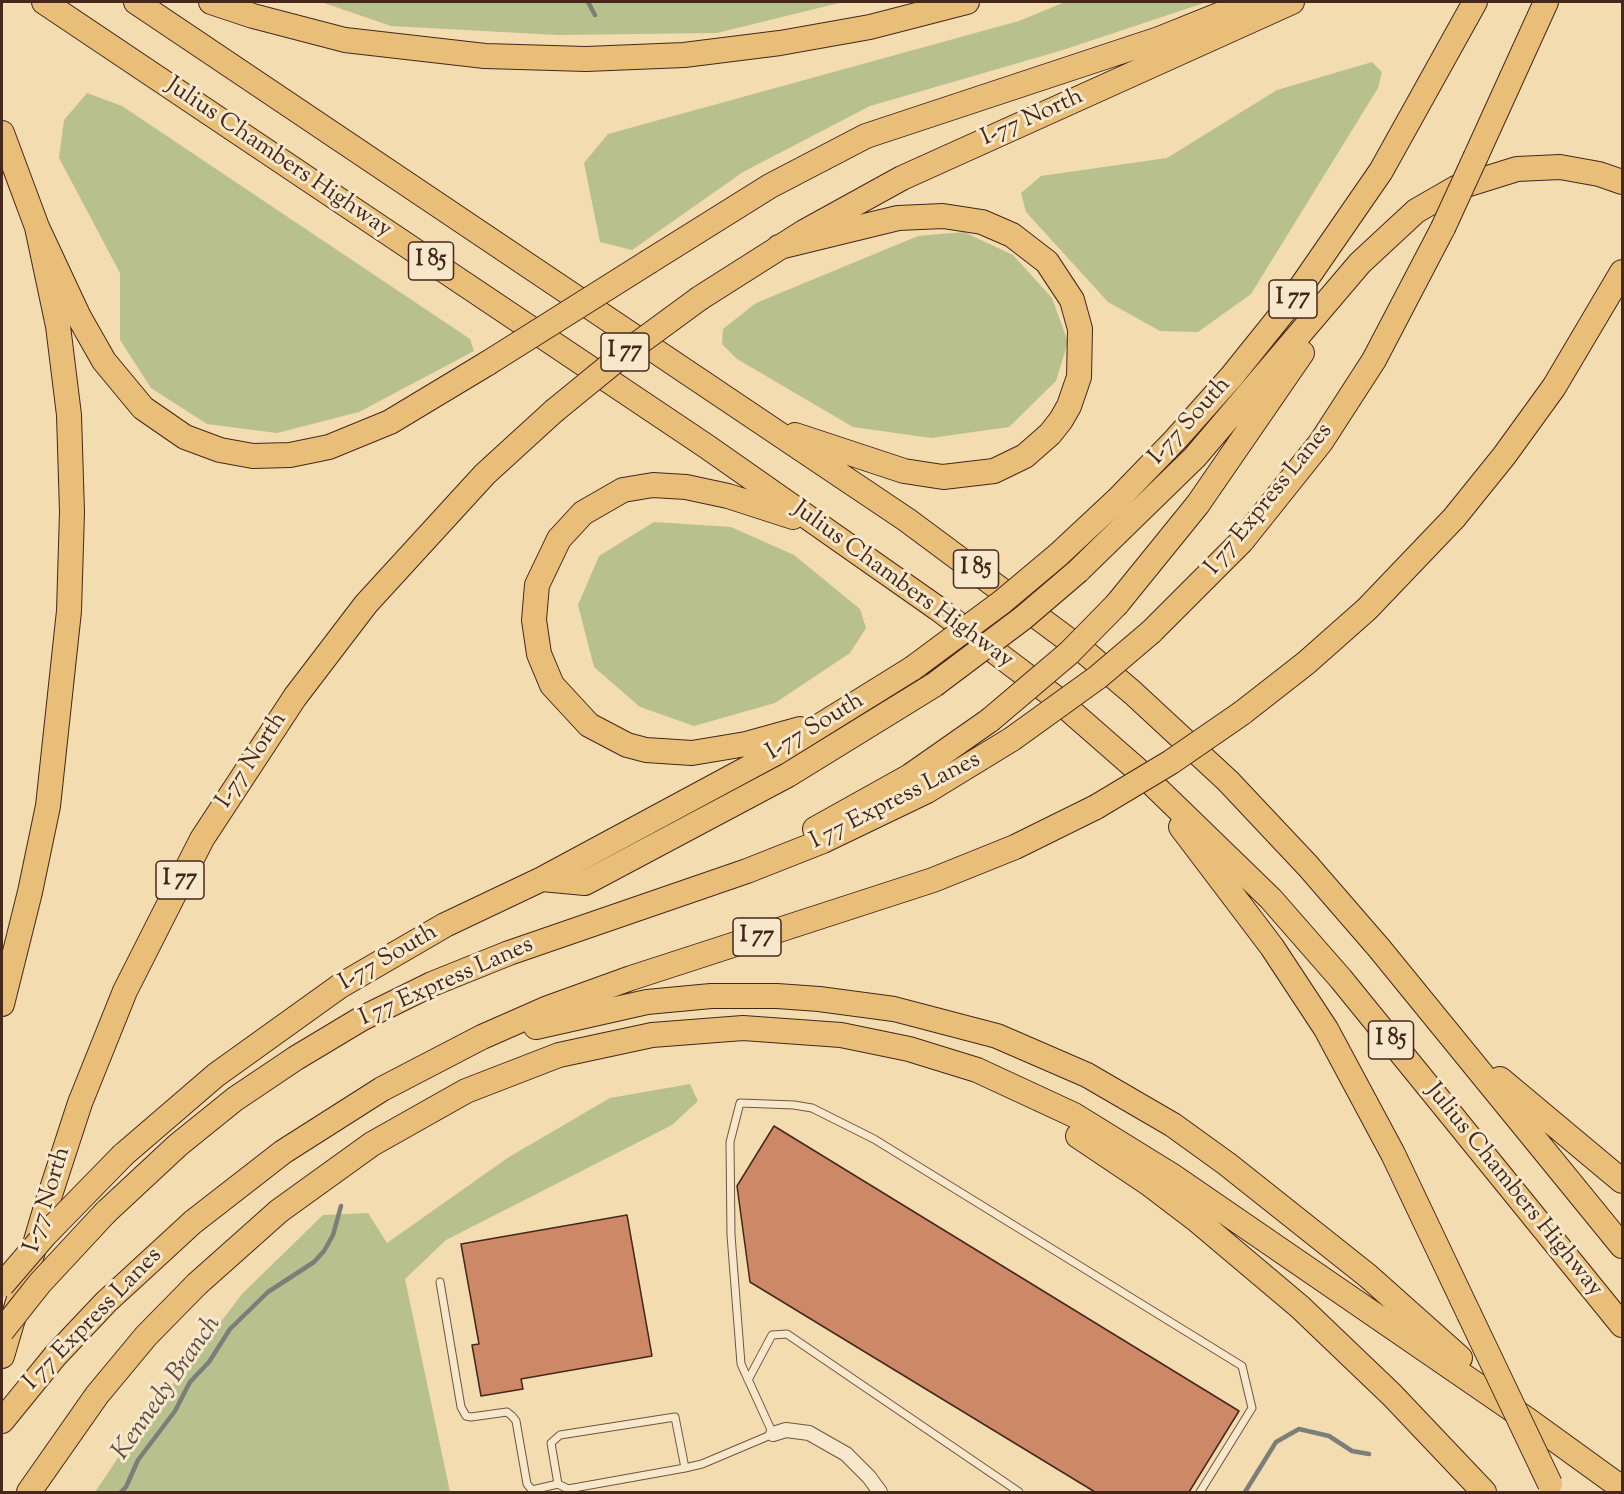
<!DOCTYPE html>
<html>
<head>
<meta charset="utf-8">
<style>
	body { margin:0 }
	#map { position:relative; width:1624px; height:1494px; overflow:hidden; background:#f2dcb0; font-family:"Sorts Mill Goudy",serif }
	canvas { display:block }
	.frame { position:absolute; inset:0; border:3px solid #46271c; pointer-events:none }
</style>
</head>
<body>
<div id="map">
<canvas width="1624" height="1494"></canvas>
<div class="frame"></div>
</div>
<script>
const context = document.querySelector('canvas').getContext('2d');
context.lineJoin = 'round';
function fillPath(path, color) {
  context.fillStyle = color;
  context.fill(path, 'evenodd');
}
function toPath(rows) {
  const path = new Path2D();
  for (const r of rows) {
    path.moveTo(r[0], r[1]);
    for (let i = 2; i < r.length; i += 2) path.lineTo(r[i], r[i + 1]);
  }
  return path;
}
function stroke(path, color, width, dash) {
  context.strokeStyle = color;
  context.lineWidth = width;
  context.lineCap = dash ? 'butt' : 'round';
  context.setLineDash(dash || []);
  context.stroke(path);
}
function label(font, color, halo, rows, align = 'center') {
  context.font = font + ' "Sorts Mill Goudy",serif';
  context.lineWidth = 6;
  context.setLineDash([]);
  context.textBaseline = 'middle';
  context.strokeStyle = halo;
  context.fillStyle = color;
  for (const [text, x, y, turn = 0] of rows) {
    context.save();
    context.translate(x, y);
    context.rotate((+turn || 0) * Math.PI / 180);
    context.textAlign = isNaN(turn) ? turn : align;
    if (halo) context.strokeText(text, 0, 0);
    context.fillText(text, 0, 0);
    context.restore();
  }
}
const green = toPath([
	[321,2,843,2,717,33,557,35,391,26],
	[1065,2,1207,2,1063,50,870,106,743,172,632,250,600,242,584,163,608,134,1019,21],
	[1372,62,1382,72,1378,88,1251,294,1198,332,1160,331,1108,302,1026,212,1021,193,1041,176,1167,158,1277,90],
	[87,93,122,106,470,339,474,351,359,412,277,433,207,424,151,388,120,340,120,273,59,158,64,120],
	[964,232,1013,255,1052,298,1068,342,1056,381,1009,427,931,438,853,427,737,359,722,344,723,329,756,303,918,236],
	[654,522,731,527,794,555,860,609,866,628,850,653,775,703,694,726,640,707,594,667,578,605,599,556],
	[690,1084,698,1101,672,1125,446,1240,405,1279,450,1492,95,1492,132,1437,243,1293,323,1215,368,1213,387,1243,509,1157,610,1098]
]);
const stream = toPath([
	[588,2,595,15],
	[121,1492,126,1487,138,1460,175,1411,190,1382,209,1362,230,1329,268,1292,314,1262,324,1251,333,1235,341,1206],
	[1245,1492,1276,1442,1299,1429,1329,1436,1352,1451,1369,1454]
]);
const building = toPath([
	[774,1126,1239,1411,1189,1492,1095,1492,750,1282,737,1186,774,1126],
	[627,1215,652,1356,521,1379,523,1389,481,1396,472,1345,479,1344,461,1244,627,1215]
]);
const service = toPath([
	[440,1282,461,1407,466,1416,471,1417,507,1412,512,1416,516,1421,527,1484,532,1490,558,1484],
	[748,1380,772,1335,787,1334,1019,1492],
	[685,1468,675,1417,560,1435,551,1443,558,1484,568,1489,685,1468,702,1464,773,1434,741,1364,731,1235,730,1142,740,1103,794,1105,812,1108,874,1139,1242,1366,1252,1408,1200,1492]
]);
const minor = toPath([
	[773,1434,786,1430,809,1433,846,1454,869,1477,880,1492]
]);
const motorway = toPath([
	[44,2,706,446,937,608,1052,695,1140,772,1271,899,1341,979,1622,1325],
	[136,2,907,520,1086,653,1133,693,1228,781,1308,866,1379,948,1622,1246],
	[211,2,253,16,345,40,485,56,586,59,684,55,780,43,870,27,967,2],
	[2,133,37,227,79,317,104,361,143,408,185,437,220,450,253,456,290,455,329,447,390,422,488,363],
	[1476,156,1546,2],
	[779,247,898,218,943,216,982,222,1012,235,1047,262,1072,300,1080,329,1079,377,1069,406,1061,420,1050,434,1025,456,994,471,943,477,904,471,795,435],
	[650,261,770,186,866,136,1159,39,1251,2],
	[700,298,804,232,902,178,1292,2],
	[793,517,728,496,686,487,653,485,623,490,583,513,559,539,537,585,534,620,539,654,552,685,589,725,627,745,646,750,692,753,746,744,800,729],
	[1058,555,1118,499,1176,439,1232,376,1285,310,1381,171,1475,2],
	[1078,571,1195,457,1360,263,1416,211,1456,188,1517,169,1560,167,1599,174,1622,182],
	[1117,604,1198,504,1302,353],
	[1151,632,1242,541,1321,442,1374,360,1443,228],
	[1242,713,1306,663,1367,609,1454,518,1504,456,1554,387,1622,272],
	[1181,827,1272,947,1326,1029,1393,1154,1469,1314],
	[815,829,910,776,990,720],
	[542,879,585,883,788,775,934,685],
	[2,1004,30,892,48,806,69,611,72,512,69,415,58,326,37,227],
	[536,1027,647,1002,711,996,777,996,819,999,894,1009,997,1036,1087,1075,1173,1125,1227,1164,1368,1276,1460,1358],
	[1500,1079,1622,1181],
	[1078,1136,1148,1183,1198,1221,1300,1307,1392,1395,1484,1492],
	[123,1155,216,1075,340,986,445,925,542,879,776,753,913,668],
	[106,1212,178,1145,235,1099,296,1058,361,1019,432,984,509,953,747,871,823,841,927,791,1012,739],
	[2,1356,46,1207,80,1103,125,991,202,839,295,697,366,604,485,474,554,411],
	[2,1421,55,1356,106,1302,193,1222,283,1152,382,1089,482,1037,548,1008,631,978,933,880,1015,847,1096,807],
	[29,1492,97,1395,146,1336,197,1284,279,1211,372,1144,466,1091,559,1055,652,1035,743,1028,841,1035,909,1049,977,1070,1074,1115,1171,1175,1532,1423,1622,1488]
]);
const motorwayBridge = toPath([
	[1443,228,1476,156],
	[488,363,650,261],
	[554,411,625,353,700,298],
	[913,668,1002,602,1058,555],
	[934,685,1023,618,1078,571],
	[990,720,1069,653,1117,604],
	[1012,739,1098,677,1151,632],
	[1096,807,1171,762,1242,713],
	[2,1285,45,1235,123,1155],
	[1469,1314,1550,1484],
	[2,1331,40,1283,106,1212]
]);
const shields = [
	[431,261,45],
	[1293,299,48],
	[625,352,48],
	[976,569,45],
	[180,880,48],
	[757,937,48],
	[1391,1040,45]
];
const shieldNames = [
	["I 85",431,261],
	["I 77",1293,299],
	["I 77",625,352],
	["I 85",976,569],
	["I 77",180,880],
	["I 77",757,937],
	["I 85",1391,1040]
];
const streetNames = [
	["I-77 North",1033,119,-24],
	["Julius Chambers Highway",278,159,34],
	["I-77 South",1191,422,-48],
	["I 77 Express Lanes",1270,500,-51],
	["Julius Chambers Highway",902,586,36],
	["I-77 South",816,728,-31],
	["I-77 North",253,761,-57],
	["I 77 Express Lanes",896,802,-27],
	["I-77 South",389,959,-30],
	["I 77 Express Lanes",447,983,-24],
	["Julius Chambers Highway",1513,1191,51],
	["I-77 North",49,1200,-73],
	["I 77 Express Lanes",94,1320,-46]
];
const waterNames = [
	["Kennedy Branch",168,1389,-55]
];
fillPath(green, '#b8c18d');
stroke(stream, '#7c7f79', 4.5);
fillPath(building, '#cd8967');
stroke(building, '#46271c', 1.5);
stroke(service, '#715441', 9);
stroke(minor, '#715441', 16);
stroke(motorway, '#46271c', 26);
stroke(service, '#f7e8cc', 7);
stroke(minor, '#f7e8cc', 14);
stroke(motorway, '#e9be78', 24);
stroke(motorwayBridge, '#46271c', 26, []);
stroke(motorwayBridge, '#e9be78', 24);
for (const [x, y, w] of shields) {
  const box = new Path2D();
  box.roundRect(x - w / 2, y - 19, w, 38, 4.5);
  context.fillStyle = '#f7e8cc';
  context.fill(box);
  stroke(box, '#46271c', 1.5);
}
label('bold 22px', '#46271c', null, shieldNames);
label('24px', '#46271c', '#f7e8cc', streetNames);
label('italic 26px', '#5c4c43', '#f7e8cc', waterNames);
</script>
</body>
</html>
